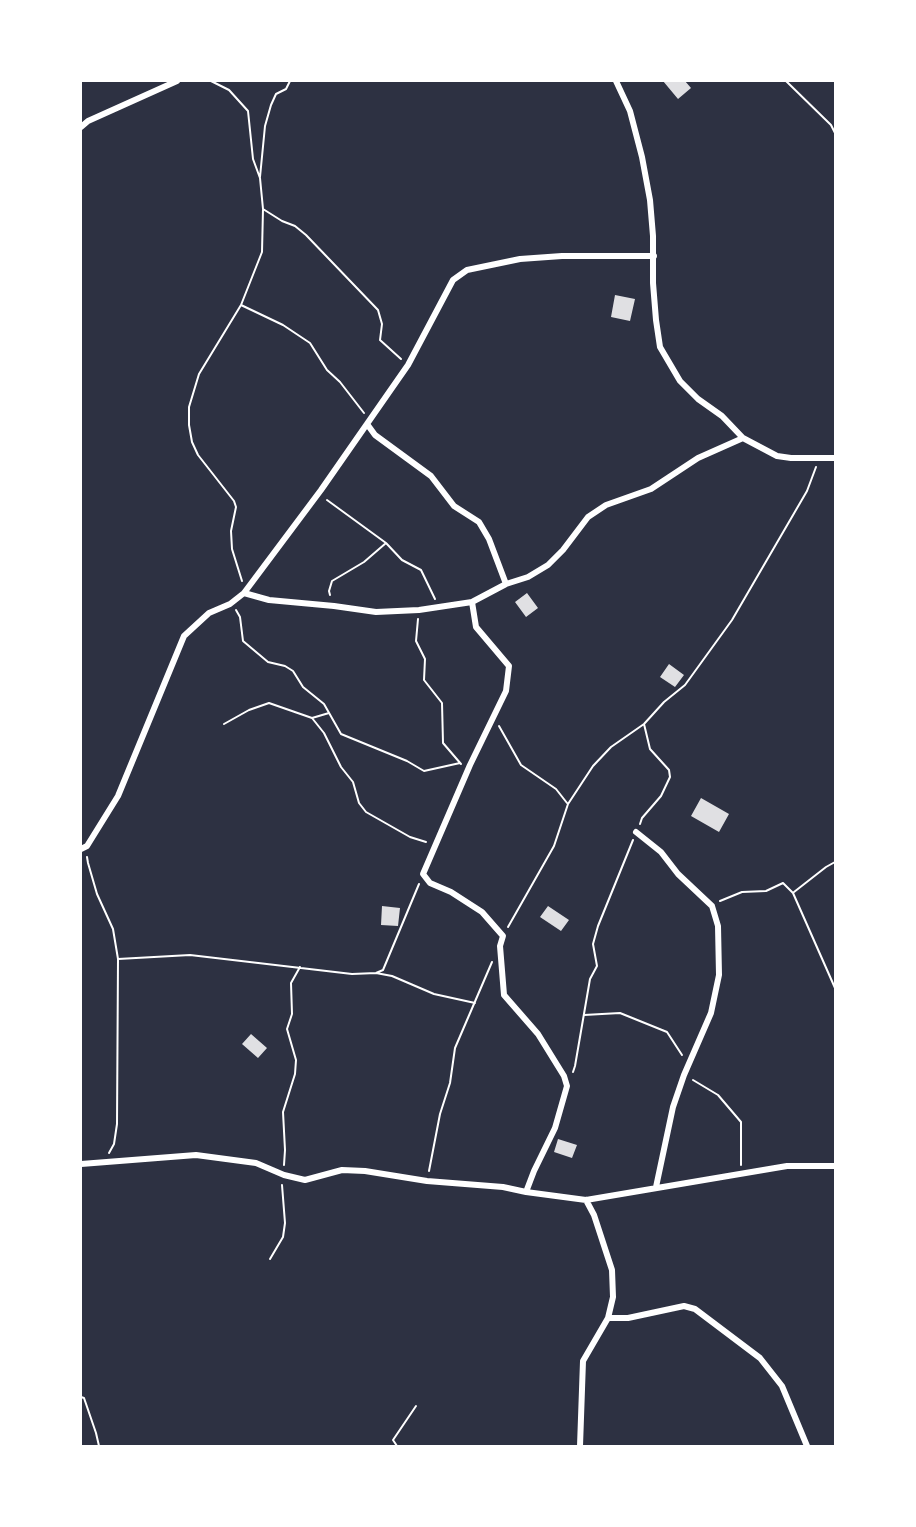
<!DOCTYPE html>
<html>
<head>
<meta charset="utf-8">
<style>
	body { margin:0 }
	#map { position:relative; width:916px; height:1527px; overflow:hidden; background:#2d3142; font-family:"IBM Plex Sans",sans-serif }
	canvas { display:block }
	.frame { position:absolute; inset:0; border:82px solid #fff; pointer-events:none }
</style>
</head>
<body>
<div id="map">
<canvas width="916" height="1527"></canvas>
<div class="frame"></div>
</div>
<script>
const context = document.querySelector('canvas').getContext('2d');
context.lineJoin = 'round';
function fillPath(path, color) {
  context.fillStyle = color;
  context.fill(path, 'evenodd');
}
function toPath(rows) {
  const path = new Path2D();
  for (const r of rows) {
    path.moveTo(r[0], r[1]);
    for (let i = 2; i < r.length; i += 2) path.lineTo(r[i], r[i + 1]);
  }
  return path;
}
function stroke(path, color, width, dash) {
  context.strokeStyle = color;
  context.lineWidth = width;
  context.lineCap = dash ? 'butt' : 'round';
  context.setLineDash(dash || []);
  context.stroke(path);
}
const building = toPath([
	[663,81,685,81,691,88,678,99],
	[615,295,635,299,630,321,611,317],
	[527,593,538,608,526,617,515,602],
	[669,664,684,675,675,687,660,677],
	[701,798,729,814,719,832,691,816],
	[382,906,400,908,398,926,381,925],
	[548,906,569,920,561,931,540,917],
	[251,1034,267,1048,258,1058,242,1044],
	[558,1139,577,1145,572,1158,554,1152]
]);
const path = toPath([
	[211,81,229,90,248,111,253,159,260,178,263,209,262,252,241,305,199,374,189,407,189,425,192,442,198,455,234,501,236,507,231,531,232,549,242,581],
	[786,81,831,125,835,133],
	[260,177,265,126,271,105,276,94,286,89,290,81],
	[263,209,282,221,295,226,306,235,378,310,382,324,380,340,401,359],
	[241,305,283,325,310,343,327,370,340,382,364,413],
	[327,500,386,543,402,560,421,570,435,599],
	[330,595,329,591,332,581,364,562,386,543],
	[236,610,240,617,243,641,268,662,285,666,293,671,303,687,324,704,341,734,407,761,424,771,460,763],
	[418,619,416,641,425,659,424,680,442,703,443,743,461,764],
	[312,718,324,733,341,767,353,782,359,803,366,812,410,837,426,842],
	[224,724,249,710,269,703,312,718,329,713],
	[499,726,521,765,556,789,567,803],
	[640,824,642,818,661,796,670,777,669,770,650,749,644,724],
	[87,857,88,863,97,894,113,929,118,959,117,1124,114,1144,109,1153],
	[794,892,826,867,835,862],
	[720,901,742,892,766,891,783,883,793,893,835,988],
	[508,927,554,846,568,804,593,766,611,747,644,724,664,702,685,685,732,620,807,491,816,467],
	[118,959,190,955,352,974,376,973,383,970,419,884],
	[376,973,392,976,434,994,475,1003],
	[584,1015,620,1013,667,1032,682,1055],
	[573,1072,575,1066,590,979,597,966,593,944,598,926,633,840],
	[693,1080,718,1095,741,1122,741,1165],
	[284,1165,285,1150,283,1112,295,1074,296,1060,287,1029,292,1014,291,983,300,967],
	[429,1171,440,1114,450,1083,455,1048,492,962],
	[270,1259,283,1237,285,1223,282,1185],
	[81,1397,84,1398,96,1433,99,1446],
	[397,1446,393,1440,416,1406]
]);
const minor = toPath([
	[616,81,630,111,642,157,650,200,653,236,653,283,656,320,660,347,680,381,698,399,722,416,743,438,777,456,791,458,835,458],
	[81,127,88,121,177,81],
	[367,424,375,435,431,476,454,506,479,522,489,539,506,584],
	[244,593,269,600,334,606,376,612,419,610,472,602,506,584,528,577,548,565,563,550,588,517,606,505,651,489,698,458,743,438],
	[472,602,476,627,509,666,506,691,470,765,423,874,430,883,451,892,482,912,503,936,500,946,504,995,538,1034,564,1076,567,1086,555,1128,534,1171,526,1192],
	[636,832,661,852,678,874,712,906,718,926,719,975,711,1013,684,1075,673,1107,656,1187],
	[81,849,87,846,118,796,184,636,209,613,230,604,244,593,321,490,408,365,453,280,467,270,520,259,562,256,654,256],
	[81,1164,196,1155,256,1163,284,1175,305,1180,342,1170,365,1171,427,1181,503,1187,526,1192,586,1200,787,1166,835,1166],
	[608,1318,628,1318,684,1306,695,1309,760,1358,782,1386,807,1446],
	[580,1446,583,1361,608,1318,613,1297,612,1270,594,1215,586,1200]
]);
fillPath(building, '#e0e0e3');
stroke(path, '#fff', 2);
stroke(minor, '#fff', 6);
</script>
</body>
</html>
